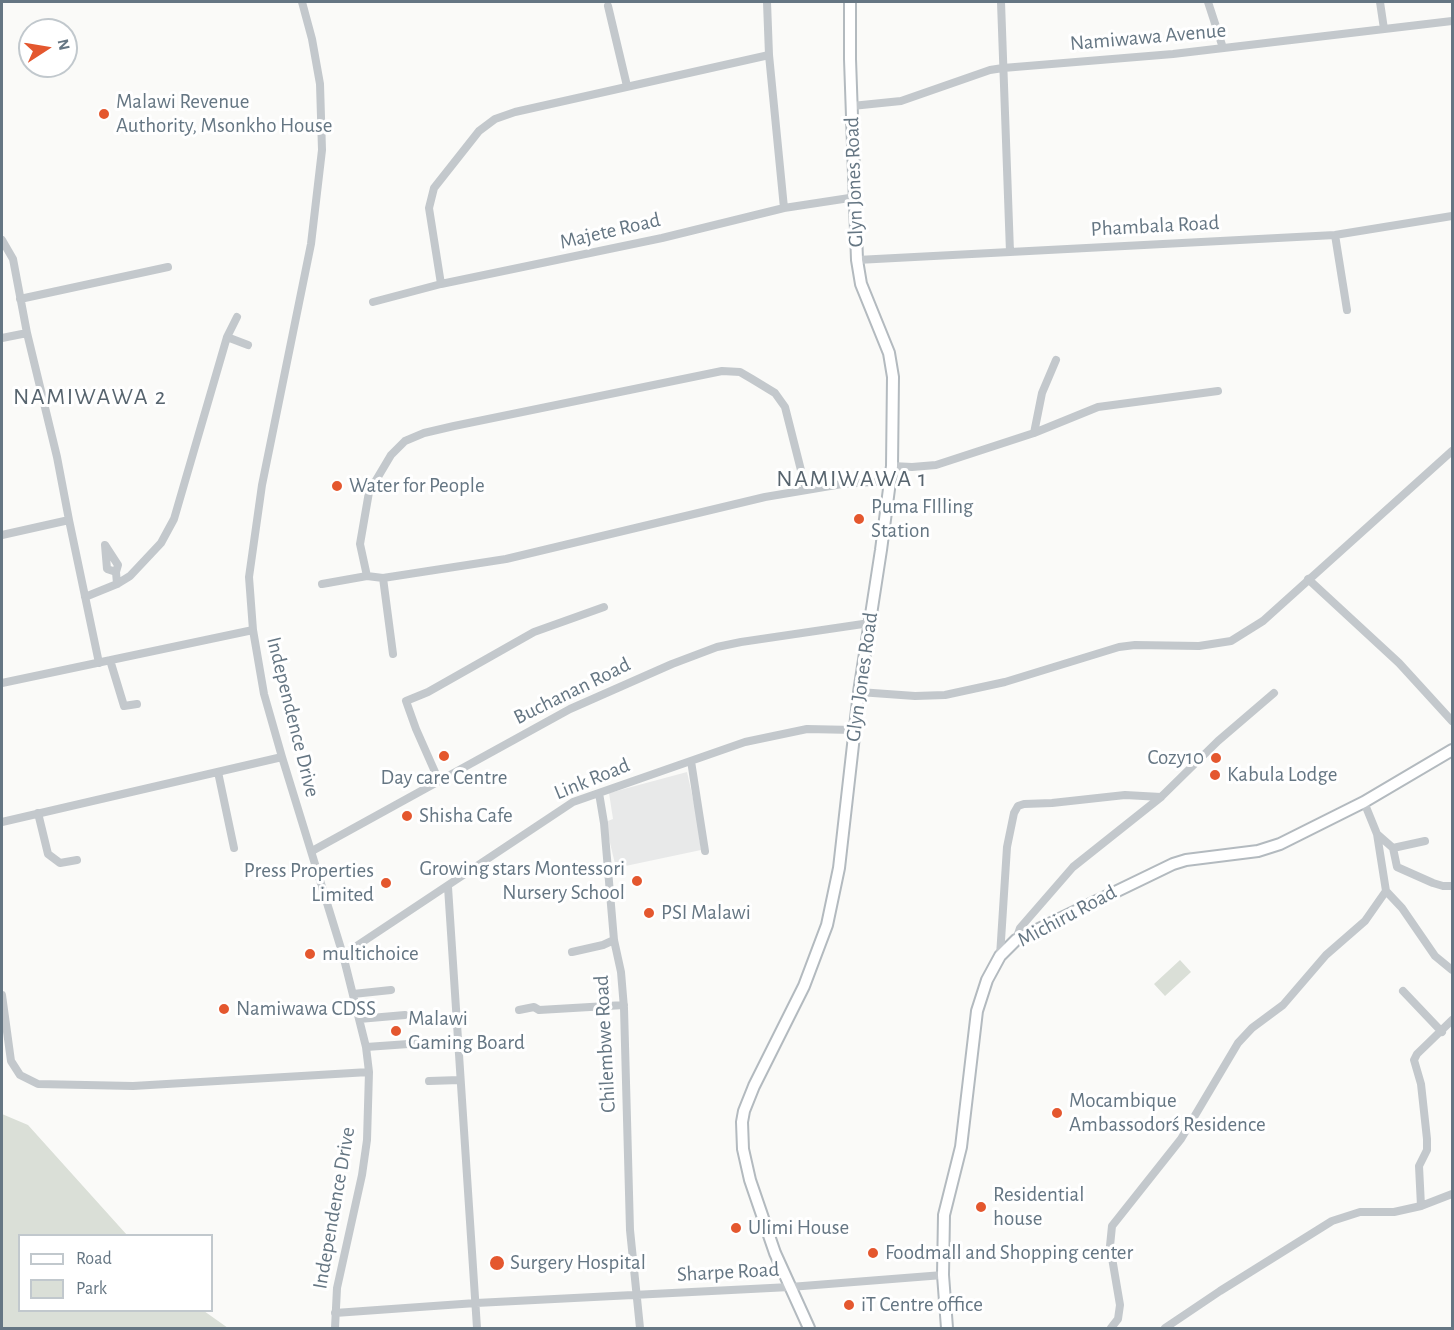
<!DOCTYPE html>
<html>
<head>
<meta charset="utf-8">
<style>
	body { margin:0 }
	#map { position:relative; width:1454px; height:1330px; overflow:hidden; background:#fafaf8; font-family:"Alegreya Sans",sans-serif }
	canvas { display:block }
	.frame { position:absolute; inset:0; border:3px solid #657683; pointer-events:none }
	.legend { position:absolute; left:18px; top:1234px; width:195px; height:78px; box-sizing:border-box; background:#fff; border:2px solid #c1c8cd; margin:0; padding:8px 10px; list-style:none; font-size:18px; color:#657683 }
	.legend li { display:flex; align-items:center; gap:12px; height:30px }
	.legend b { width:30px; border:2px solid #c1c8cd }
	.north { position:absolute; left:18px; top:18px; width:60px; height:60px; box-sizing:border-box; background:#fff; border:2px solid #c1c8cd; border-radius:50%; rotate:78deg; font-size:16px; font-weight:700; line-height:24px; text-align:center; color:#657683 }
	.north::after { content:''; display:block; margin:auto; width:21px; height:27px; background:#e4572e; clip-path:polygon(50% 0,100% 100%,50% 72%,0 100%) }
</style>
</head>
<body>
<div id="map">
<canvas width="1454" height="1330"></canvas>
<div class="frame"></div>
<ul class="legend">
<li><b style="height:8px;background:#fff"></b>Road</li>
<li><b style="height:16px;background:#dadfd7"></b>Park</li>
</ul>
<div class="north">N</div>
</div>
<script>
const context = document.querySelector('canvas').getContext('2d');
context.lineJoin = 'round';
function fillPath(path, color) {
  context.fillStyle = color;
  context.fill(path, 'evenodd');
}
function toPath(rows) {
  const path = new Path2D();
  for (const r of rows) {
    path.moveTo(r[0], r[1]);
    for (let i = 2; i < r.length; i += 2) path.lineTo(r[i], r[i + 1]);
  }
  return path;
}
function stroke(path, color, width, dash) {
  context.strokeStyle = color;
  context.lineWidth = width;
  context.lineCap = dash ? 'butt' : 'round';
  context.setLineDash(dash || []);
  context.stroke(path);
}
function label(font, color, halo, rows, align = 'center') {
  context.font = font + ' "Alegreya Sans",sans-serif';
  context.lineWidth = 6;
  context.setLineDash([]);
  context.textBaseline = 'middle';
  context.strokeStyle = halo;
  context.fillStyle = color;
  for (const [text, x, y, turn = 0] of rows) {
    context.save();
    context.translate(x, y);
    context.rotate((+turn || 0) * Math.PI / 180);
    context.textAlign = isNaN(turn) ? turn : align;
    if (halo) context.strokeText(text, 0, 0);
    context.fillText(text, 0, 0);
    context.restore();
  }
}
const built = toPath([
	[687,772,696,812,701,850,616,868,605,822,613,819,609,793]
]);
const green = toPath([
	[1180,960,1191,972,1165,996,1154,984],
	[2,1114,28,1125,127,1235,20,1236,20,1310,204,1311,228,1328,2,1328]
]);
const street = toPath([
	[302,2,312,39,320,84,322,150,311,244,262,485,249,577,253,630,264,694,282,757,343,955,366,1047,369,1072,367,1140,362,1175,337,1288,335,1328],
	[767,2,769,55,784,208],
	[1001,2,1010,252],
	[1208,2,1223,48],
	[1380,2,1384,29],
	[608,6,627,86],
	[852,106,901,101,990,70,1003,68,1173,54,1452,21],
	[1335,235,1347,310],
	[2,240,13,259,27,333],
	[857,260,1335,235,1452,216],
	[441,284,429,208,434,188,479,131,495,119,515,112,769,55],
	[20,299,168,267],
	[373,302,441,284,662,238,784,208,856,197],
	[237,317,227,337,248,345],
	[2,338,27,333,57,457,69,520],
	[1034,433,1042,393,1056,360],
	[892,466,912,467,936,465,1034,433,1098,407,1218,391],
	[806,490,785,407,775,393,752,379,740,372,722,371,454,426,424,433,405,441,391,455,369,492,360,544,367,576,383,578,506,559,765,497,842,484,889,481],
	[2,535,69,520,99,663],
	[116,572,107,569,105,545,118,565,116,572,117,584],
	[383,578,393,654],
	[1308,579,1399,663,1452,721],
	[322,584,367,576],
	[85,597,117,584,130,576,161,543,174,519,227,337],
	[110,660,124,706,137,704],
	[2,683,253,630],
	[859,692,915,696,945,695,1005,682,1119,647,1135,645,1199,646,1231,641,1263,621,1452,451],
	[691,761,705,851],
	[218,772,234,848],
	[439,781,416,729,406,701,428,692,534,632,604,607],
	[599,793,604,823,614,940,621,972,624,1008,630,1230,640,1328],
	[1364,802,1377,834,1393,848,1397,867,1433,883,1443,886,1452,886],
	[38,813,48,854,60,863,77,860],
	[2,822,282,757],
	[1377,834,1386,891,1402,908,1435,956,1452,970],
	[1393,848,1425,841],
	[312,851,570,709,672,664,717,647,741,642,863,624,869,625],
	[448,887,477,1328],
	[1016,940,1020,928,1073,867,1161,797,1218,741,1274,693],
	[572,952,603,945,614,940],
	[343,955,573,802,745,742,807,729,854,730],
	[1000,956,1007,847,1014,813,1018,806,1024,804,1052,803,1125,795,1161,797],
	[1403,991,1442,1032],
	[353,994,391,990],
	[2,995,11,1061,20,1075,38,1084,133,1086,369,1072],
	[519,1010,534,1007,539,1010,624,1005],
	[359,1019,405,1015],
	[366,1047,423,1043],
	[429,1081,460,1080],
	[1421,1206,1419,1166,1427,1150,1427,1139,1421,1084,1414,1060,1417,1054,1452,1020],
	[335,1313,476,1303,790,1287,943,1275],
	[1111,1328,1118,1319,1120,1305,1110,1246,1112,1226,1181,1139,1238,1043,1252,1028,1283,1005,1326,955,1365,921,1386,891],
	[1165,1328,1220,1291,1332,1221,1360,1212,1394,1212,1421,1206,1452,1194]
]);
const secondary = toPath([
	[809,1328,775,1253,750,1180,743,1149,742,1122,744,1111,754,1086,804,986,827,925,839,868,859,692,881,550,892,466,893,377,889,353,861,284,857,260,850,59,850,2],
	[947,1328,943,1275,944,1215,961,1147,977,1011,987,980,1000,956,1016,940,1173,864,1186,860,1258,851,1280,844,1364,802,1452,750]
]);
const markers = [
	[104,114,6,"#e4572e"],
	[337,486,6,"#e4572e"],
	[859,519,6,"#e4572e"],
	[444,756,6,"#e4572e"],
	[1216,758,6,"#e4572e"],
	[1215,775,6,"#e4572e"],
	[407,816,6,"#e4572e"],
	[637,881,6,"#e4572e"],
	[386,883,6,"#e4572e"],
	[649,913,6,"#e4572e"],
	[310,954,6,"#e4572e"],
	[224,1009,6,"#e4572e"],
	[396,1031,6,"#e4572e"],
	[1057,1113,6,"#e4572e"],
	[981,1207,6,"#e4572e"],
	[736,1228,6,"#e4572e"],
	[873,1253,6,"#e4572e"],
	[497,1263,8,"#e4572e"],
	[849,1305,6,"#e4572e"]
];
const streetNames = [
	["Namiwawa Avenue",1148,37,-5],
	["Glyn Jones Road",854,182,-92],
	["Phambala Road",1155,226,-3],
	["Majete Road",610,231,-13],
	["Glyn Jones Road",862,677,-82],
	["Buchanan Road",572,691,-26],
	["Independence Drive",293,717,76],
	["Link Road",592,779,-22],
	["Michiru Road",1067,916,-28],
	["Chilembwe Road",605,1044,-93],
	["Independence Drive",334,1208,-80],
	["Sharpe Road",728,1272,-3]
];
const poiNames = [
	["Malawi Revenue",116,102],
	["Authority, Msonkho House",116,126],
	["Water for People",349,486],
	["Puma FIlling",871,507],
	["Station",871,531],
	["Cozy10",1204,758,"right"],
	["Kabula Lodge",1227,775],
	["Day care Centre",444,778,"center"],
	["Shisha Cafe",419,816],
	["Growing stars Montessori",625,869,"right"],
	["Nursery School",625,893,"right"],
	["Press Properties",374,871,"right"],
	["Limited",374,895,"right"],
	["PSI Malawi",661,913],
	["multichoice",322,954],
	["Namiwawa CDSS",236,1009],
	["Malawi",408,1019],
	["Gaming Board",408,1043],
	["Mocambique",1069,1101],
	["Ambassodorś Residence",1069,1125],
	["Residential",993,1195],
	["house",993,1219],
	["Ulimi House",748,1228],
	["Foodmall and Shopping center",885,1253],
	["Surgery Hospital",510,1263],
	["iT Centre office",861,1305]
];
const quarterNames = [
	["NAMIWAWA 2",90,397],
	["NAMIWAWA 1",852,479]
];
fillPath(built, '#e8e9e9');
fillPath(green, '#dadfd7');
stroke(secondary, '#b3babf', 14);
stroke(street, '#c3c8cc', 8);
stroke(secondary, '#fff', 10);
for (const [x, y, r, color] of markers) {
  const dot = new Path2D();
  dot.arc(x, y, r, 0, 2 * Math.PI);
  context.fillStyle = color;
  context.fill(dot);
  stroke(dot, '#fff', 2);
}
label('21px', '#657683', '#fff', streetNames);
label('21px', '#657683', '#fff', poiNames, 'left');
context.letterSpacing = '1.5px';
label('24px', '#57646e', '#fff', quarterNames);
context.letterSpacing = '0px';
</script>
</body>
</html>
